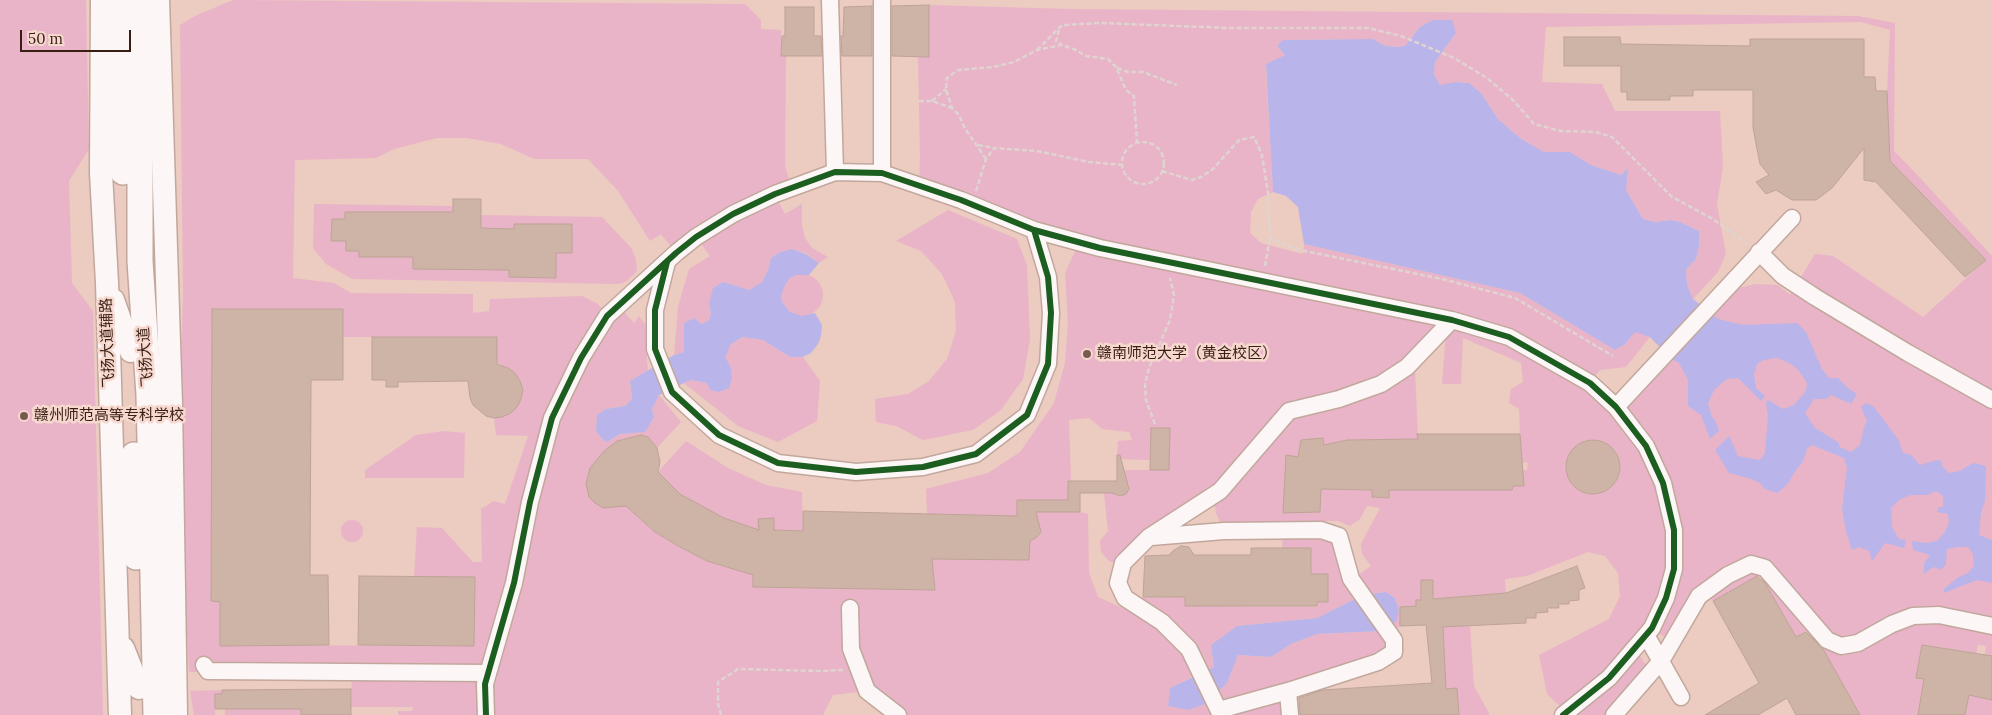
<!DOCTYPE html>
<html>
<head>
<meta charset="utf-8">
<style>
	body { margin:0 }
	#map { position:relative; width:1992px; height:715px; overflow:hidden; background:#eccbc0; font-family:Lora,serif }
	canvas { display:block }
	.scale { position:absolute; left:20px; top:30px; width:111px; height:22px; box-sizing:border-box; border:2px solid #391e14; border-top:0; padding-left:6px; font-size:15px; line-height:18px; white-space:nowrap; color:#391e14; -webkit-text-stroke:4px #f6d8ce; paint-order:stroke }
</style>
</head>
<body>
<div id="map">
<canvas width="1992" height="715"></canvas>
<div class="scale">50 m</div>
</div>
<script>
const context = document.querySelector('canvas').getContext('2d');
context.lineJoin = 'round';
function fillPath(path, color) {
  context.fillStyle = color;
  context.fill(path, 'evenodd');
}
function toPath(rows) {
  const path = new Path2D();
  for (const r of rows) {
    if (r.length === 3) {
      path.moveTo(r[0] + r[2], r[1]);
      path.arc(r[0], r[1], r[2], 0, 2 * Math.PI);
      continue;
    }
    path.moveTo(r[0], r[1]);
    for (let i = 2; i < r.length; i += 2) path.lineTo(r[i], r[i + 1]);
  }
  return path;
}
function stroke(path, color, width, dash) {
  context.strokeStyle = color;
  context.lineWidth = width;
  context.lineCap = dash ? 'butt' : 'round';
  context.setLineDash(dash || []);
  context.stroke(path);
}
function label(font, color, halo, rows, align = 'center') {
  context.font = font + ' Lora,"Noto Sans SC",serif';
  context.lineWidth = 5;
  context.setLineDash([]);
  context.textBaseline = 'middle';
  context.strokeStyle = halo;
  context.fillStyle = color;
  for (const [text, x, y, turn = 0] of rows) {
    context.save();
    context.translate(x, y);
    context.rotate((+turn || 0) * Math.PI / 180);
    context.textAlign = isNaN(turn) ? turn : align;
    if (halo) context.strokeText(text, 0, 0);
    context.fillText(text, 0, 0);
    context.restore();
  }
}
const green = toPath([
	[0,0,86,0,89,149,69,181,72,283,93,311,103,715,0,715],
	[233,0,745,4,761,20,761,29,781,30,781,56,786,56,785,165,791,187,775,195,785,214,802,204,802,226,805,238,812,248,828,257,819,263,806,253,792,249,780,252,771,258,768,270,762,283,748,290,723,282,714,288,709,303,711,315,708,321,701,324,694,318,684,323,684,352,674,355,678,307,689,269,710,256,696,237,676,253,661,234,650,241,618,191,588,159,534,159,501,144,467,138,437,138,394,149,376,158,295,160,293,278,334,283,351,293,473,294,473,313,489,311,490,299,582,296,598,304,607,316,618,305,634,323,639,316,647,327,647,361,648,371,630,381,632,399,625,406,606,409,597,415,596,431,602,439,607,442,620,434,644,432,654,419,652,409,659,395,681,422,657,448,648,437,641,435,617,441,604,451,590,468,586,484,589,497,595,503,603,508,626,506,655,532,680,547,707,561,753,575,754,587,935,590,932,559,1029,560,1030,541,1037,537,1041,532,1039,526,1030,521,1031,512,1080,512,1088,514,1089,573,1098,597,1160,625,1172,640,1182,653,1192,677,1170,688,1168,705,1188,710,1206,704,1227,683,1238,655,1271,657,1291,644,1317,634,1381,631,1396,622,1399,611,1395,598,1386,592,1363,595,1317,618,1237,626,1211,645,1214,667,1201,673,1189,649,1162,622,1125,598,1185,597,1186,606,1317,607,1317,602,1328,602,1328,574,1311,574,1311,549,1282,548,1283,531,1224,531,1216,513,1213,496,1149,537,1123,563,1110,562,1101,552,1100,541,1108,531,1104,493,1112,493,1120,496,1128,492,1129,486,1124,478,1124,470,1169,470,1169,428,1151,428,1150,460,1117,459,1118,441,1132,440,1129,432,1102,429,1089,418,1069,420,1071,481,1068,481,1068,500,1017,500,1017,516,927,514,926,489,988,473,1020,452,1054,403,1065,363,1068,324,1065,273,1079,243,1034,230,961,200,919,186,920,158,918,56,929,57,929,5,1071,9,1858,16,1895,23,1894,151,1909,166,1992,256,1992,656,1985,655,1986,646,1978,645,1976,655,1922,645,1916,677,1924,679,1918,715,1860,715,1811,629,1796,637,1760,575,1713,601,1701,586,1686,607,1669,640,1652,629,1635,649,1651,672,1614,715,1563,715,1566,712,1547,694,1539,655,1609,619,1620,596,1618,573,1605,556,1588,552,1527,576,1505,579,1506,593,1433,599,1433,580,1421,580,1421,600,1417,600,1416,606,1400,607,1400,626,1390,635,1394,640,1394,652,1378,662,1288,691,1290,715,898,715,867,691,833,695,823,715,398,715,398,711,412,711,413,707,351,707,352,672,189,672,181,523,180,415,183,292,180,25,197,15],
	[1433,20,1451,20,1456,33,1435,62,1434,74,1441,86,1456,82,1469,83,1481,93,1498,119,1520,138,1544,152,1570,152,1591,165,1621,175,1627,169,1626,190,1643,219,1655,222,1671,220,1680,222,1699,231,1699,246,1696,259,1686,270,1687,285,1693,299,1718,272,1726,254,1717,204,1723,167,1720,111,1615,111,1602,84,1542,82,1546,27,1861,22,1890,30,1887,91,1890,161,1986,260,1923,317,1833,256,1815,254,1790,295,1778,285,1756,284,1724,291,1616,407,1590,382,1600,370,1626,367,1650,337,1635,331,1625,344,1615,350,1520,293,1304,244,1303,254,1261,243,1250,233,1251,212,1258,199,1273,192,1266,72,1266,64,1285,55,1277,46,1284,40,1373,39,1385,46,1400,47,1406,45,1420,27],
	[212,309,343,309,343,337,496,337,497,362,515,373,520,381,523,390,521,399,517,407,511,413,502,417,494,418,496,435,528,436,505,504,494,501,481,509,482,562,473,562,442,528,417,527,414,577,475,577,474,646,220,645,220,602,211,601],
	[1446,333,1442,384,1461,384,1463,338,1521,363,1523,382,1511,389,1509,403,1519,409,1521,462,1528,463,1527,470,1522,470,1523,486,1513,486,1512,490,1389,490,1388,498,1372,497,1372,490,1337,489,1336,473,1322,473,1320,512,1283,513,1286,456,1298,457,1301,440,1323,438,1324,445,1347,440,1418,439,1415,369],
	[1594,440,1603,442,1616,452,1620,468,1619,477,1608,489,1600,493,1592,494,1583,491,1575,486,1569,479,1566,470,1567,461,1571,452,1577,445,1585,441],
	[1367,506,1380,508,1361,544,1362,554,1371,566,1352,579,1339,536,1321,530,1323,521,1338,521,1350,526,1360,519],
	[314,204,453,206,453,212,345,212,345,219,332,219,331,241,346,241,346,250,359,251,359,257,413,257,509,270,509,277,555,278,556,253,572,253,572,224,515,224,514,229,481,228,481,215,602,217,632,249,636,260,637,271,627,281,619,284,352,279,326,264,313,248],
	[948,210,1017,239,1027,265,1030,339,1023,379,1001,410,973,430,923,440,896,426,876,422,875,399,908,394,929,381,947,359,956,331,955,302,942,274,921,251,896,241],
	[802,295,21],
	[744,337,763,340,790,357,803,357,820,381,817,421,778,442,738,426,684,383,691,380,707,383,731,344],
	[444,431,465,433,464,478,365,478,365,470,416,435],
	[686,441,728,468,766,485,802,492,803,531,774,530,759,519,759,530,724,519,680,494,658,472],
	[352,531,11],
	[1470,626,1474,686,1490,715,1459,715,1457,688,1446,689,1443,627],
	[222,690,222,695,215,695,215,715,194,715,190,691],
	[1969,695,1992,700,1992,715,1965,715],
	[225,709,301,709,301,715,225,715]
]);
const water = toPath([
	[1433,20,1452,20,1456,33,1435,62,1434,74,1440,85,1456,82,1469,83,1481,93,1498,119,1520,138,1544,152,1570,152,1591,165,1621,175,1628,168,1626,190,1643,219,1655,222,1671,220,1680,222,1699,231,1699,246,1696,259,1686,270,1687,285,1693,299,1718,319,1743,325,1797,323,1806,332,1822,369,1829,378,1838,378,1848,388,1857,394,1851,404,1831,395,1826,399,1814,399,1805,413,1815,428,1838,442,1840,447,1851,452,1860,445,1864,427,1867,421,1861,407,1866,403,1874,407,1898,439,1903,453,1911,455,1920,465,1937,460,1942,461,1942,466,1949,473,1960,471,1973,463,1986,466,1985,501,1981,512,1979,535,1992,540,1992,583,1977,580,1944,593,1944,589,1957,578,1968,573,1974,566,1973,554,1968,547,1958,547,1947,549,1946,565,1940,570,1935,567,1930,569,1924,574,1924,563,1930,555,1913,550,1912,541,1925,543,1937,541,1944,533,1949,523,1948,514,1937,512,1939,507,1943,507,1943,496,1936,491,1927,495,1911,495,1899,500,1891,508,1892,527,1899,539,1906,540,1904,548,1885,543,1872,561,1869,551,1859,547,1852,550,1846,531,1842,509,1847,468,1844,458,1812,445,1807,449,1803,461,1794,473,1787,485,1777,493,1765,489,1760,483,1751,479,1729,473,1715,450,1729,436,1738,456,1760,460,1765,453,1768,416,1766,403,1768,400,1783,409,1794,405,1806,391,1807,383,1799,371,1791,364,1777,358,1764,360,1757,364,1754,375,1756,388,1765,396,1761,401,1738,378,1727,379,1714,390,1708,404,1712,417,1715,420,1719,431,1710,439,1701,415,1688,406,1688,380,1679,363,1671,359,1650,337,1635,332,1625,344,1615,350,1520,293,1304,244,1298,207,1286,196,1273,192,1266,64,1285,55,1277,46,1283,40,1373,39,1385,46,1400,47,1406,45,1420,27],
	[792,249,806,254,819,263,809,275,796,275,790,278,786,283,781,295,782,302,790,312,802,316,815,313,822,325,821,336,818,344,811,353,803,357,790,357,763,340,743,337,731,344,725,357,731,368,732,378,729,388,719,392,710,390,707,383,691,380,684,383,659,395,652,409,654,418,645,432,620,434,607,442,602,439,596,431,597,415,606,409,625,406,632,399,630,381,674,355,684,352,684,323,694,318,701,324,708,321,711,315,709,303,713,288,723,282,749,290,762,282,768,270,771,258,780,252],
	[1386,592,1395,598,1399,611,1396,622,1386,629,1381,631,1317,634,1291,644,1271,657,1238,655,1227,683,1206,704,1188,710,1168,706,1170,688,1214,667,1211,645,1237,626,1317,618,1363,595]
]);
const building = toPath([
	[929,5,929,57,892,56,892,6,929,5],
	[872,6,872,56,842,56,841,36,843,36,844,7,872,6],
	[785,7,814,7,814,36,821,36,822,56,781,56,782,36,785,36,785,7],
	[1564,37,1620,37,1621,44,1750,46,1750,39,1864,39,1864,77,1875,77,1876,91,1887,91,1890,161,1986,260,1965,277,1876,182,1864,180,1864,148,1832,188,1816,200,1792,200,1776,190,1766,194,1756,182,1769,175,1760,164,1756,144,1753,127,1753,90,1693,90,1693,96,1670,96,1670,100,1627,100,1627,92,1621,92,1621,66,1564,66,1564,37],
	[453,199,481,199,481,228,514,229,514,224,572,224,572,253,556,253,556,278,509,277,509,270,413,269,413,257,359,257,359,251,346,251,346,241,331,241,332,219,345,219,345,212,453,212,453,199],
	[212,309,343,309,343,380,311,380,310,575,328,575,329,645,220,646,220,602,211,601,212,309],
	[372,337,497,337,497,364,508,368,515,373,520,381,523,390,521,399,517,407,511,413,502,417,494,418,486,416,473,405,470,398,468,381,398,382,398,387,386,387,386,380,372,380,372,337],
	[1151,428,1170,428,1169,470,1150,470,1151,428],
	[1417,434,1520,434,1524,486,1513,486,1512,490,1389,490,1389,498,1372,497,1372,490,1321,489,1320,512,1283,513,1286,455,1298,457,1301,440,1323,438,1324,445,1347,440,1418,439,1417,434],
	[641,435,648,437,657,448,660,462,658,472,680,494,724,518,759,530,758,519,774,518,774,530,803,531,803,511,1017,516,1017,500,1068,500,1068,481,1117,481,1117,455,1120,455,1129,489,1126,494,1120,496,1112,493,1080,493,1080,512,1036,512,1041,532,1037,537,1030,541,1029,560,932,559,935,590,753,587,753,575,707,561,680,547,655,532,626,506,603,508,595,503,589,497,586,484,590,468,604,451,617,441,641,435],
	[1593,467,27],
	[1181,546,1189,547,1194,555,1251,555,1251,548,1311,548,1311,574,1328,574,1328,602,1317,602,1317,606,1185,606,1185,597,1143,597,1145,556,1169,555,1174,550,1181,546],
	[1577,566,1585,588,1579,590,1579,600,1569,601,1569,604,1558,604,1559,608,1547,608,1548,612,1536,613,1536,618,1526,618,1526,623,1443,627,1446,689,1457,688,1459,715,1300,715,1299,698,1323,690,1432,683,1426,625,1400,626,1400,607,1416,606,1416,600,1421,600,1421,580,1433,580,1433,599,1506,593,1577,566],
	[359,576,475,577,474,646,358,645,359,576],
	[1757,576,1765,583,1796,637,1806,632,1823,649,1860,715,1796,715,1787,698,1758,715,1705,715,1759,683,1713,601,1757,576],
	[1922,645,1992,656,1992,700,1969,695,1965,715,1918,715,1924,679,1916,678,1922,645],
	[351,689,351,715,301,715,301,709,215,709,215,694,222,694,222,690,351,689]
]);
const path = toPath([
	[1059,30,1056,41,1062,45],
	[1037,50,1062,25,1101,23,1229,28,1368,28,1401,36,1454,58,1487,78,1514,101,1534,124,1561,131,1596,132,1612,137,1672,197,1713,219,1747,244],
	[1117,68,1128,72,1143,72,1177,85],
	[919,101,932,101,952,108],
	[932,101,946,89],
	[1143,163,21],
	[978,145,994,148],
	[986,159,964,127,959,115,952,108,946,89,947,78,958,70,993,67,1014,62,1037,50,1062,45,1076,50,1086,56,1108,59,1116,67,1126,90,1134,96,1137,143],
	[1162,171,1192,180,1201,177,1213,169,1239,140,1254,137,1262,155,1268,193,1270,238,1295,249,1442,279,1515,298,1613,356],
	[976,191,986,159,994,148,1037,151,1089,162,1123,165],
	[1265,266,1270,238],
	[1155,424,1146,400,1145,384,1149,368,1170,320,1174,295,1170,278],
	[721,715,718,704,718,682,738,669,821,671,844,670]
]);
const street = toPath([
	[830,0,835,172],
	[882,0,882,173],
	[1759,252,1783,276,1815,297,1908,353,1992,400],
	[667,262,655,310,655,349,672,392,719,435,778,463,856,472,923,467,976,454,1027,415,1048,364,1051,313,1048,277,1034,230],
	[1616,407,1792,218],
	[1151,537,1224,531,1321,530,1339,536,1351,579,1394,640,1394,652,1378,662,1288,691,1290,715],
	[850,608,851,649,867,691,898,715],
	[1646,635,1681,697],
	[204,665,208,671,488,673],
	[1219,710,1288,691],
	[486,715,485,684,514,583,530,502,552,418,581,358,607,316,676,253,696,237,733,214,775,194,835,172,882,173,961,200,1034,230,1100,248,1452,320,1509,337,1590,383,1616,407,1646,446,1663,483,1674,530,1674,569,1666,598,1652,628,1609,678,1563,715],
	[1221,715,1189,649,1162,622,1125,598,1118,583,1123,563,1149,537,1220,491,1289,411,1339,399,1381,384,1407,367,1452,320],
	[1614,715,1661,661,1699,596,1728,575,1751,564,1765,568,1827,640,1841,646,1858,643,1892,624,1913,616,1939,615,1992,626]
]);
const secondary = toPath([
	[102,0,101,173,107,283,120,715],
	[158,0,171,404,176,715],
	[113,300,131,351],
	[123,648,139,688]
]);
const primary = toPath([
	[122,0,120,122,123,172],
	[140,0,140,261,149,395,156,715],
	[134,455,136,557]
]);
const cycleway = toPath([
	[667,262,655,310,655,349,672,392,719,435,778,463,856,472,923,467,976,454,1027,415,1048,364,1051,313,1048,277,1034,230],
	[486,715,485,684,514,583,530,502,552,418,581,358,607,316,676,253,696,237,733,214,775,194,835,172,882,173,961,200,1034,230,1100,248,1452,320,1509,337,1590,383,1616,407,1646,446,1663,483,1674,530,1674,569,1666,598,1652,628,1609,678,1563,715]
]);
const markers = [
	[1087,354,5,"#785b50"],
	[24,416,5,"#785b50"]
];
const streetNames = [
	["飞扬大道辅路",108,343,-92],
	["飞扬大道",146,357,-94]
];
const poiNames = [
	["赣南师范大学（黄金校区）",1097,354],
	["赣州师范高等专科学校",34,416]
];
fillPath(green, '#e9b4c8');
fillPath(water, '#b9b4e9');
fillPath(building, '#ceb4a6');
stroke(building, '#bda396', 1);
stroke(street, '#c2a79d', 19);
stroke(secondary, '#c2a79d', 25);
stroke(primary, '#c2a79d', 28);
stroke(path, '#dfd4d1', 2.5, [5, 2.5]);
stroke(street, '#fcf7f6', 16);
stroke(secondary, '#fcf7f6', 22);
stroke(primary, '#fcf7f6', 25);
stroke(cycleway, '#1b5e20', 6);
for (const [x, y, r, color] of markers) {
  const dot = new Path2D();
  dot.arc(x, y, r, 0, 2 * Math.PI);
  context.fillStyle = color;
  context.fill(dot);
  stroke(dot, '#f6d8ce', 2);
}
label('15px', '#391e14', '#f6d8ce', streetNames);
label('15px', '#391e14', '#f6d8ce', poiNames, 'left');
</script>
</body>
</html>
